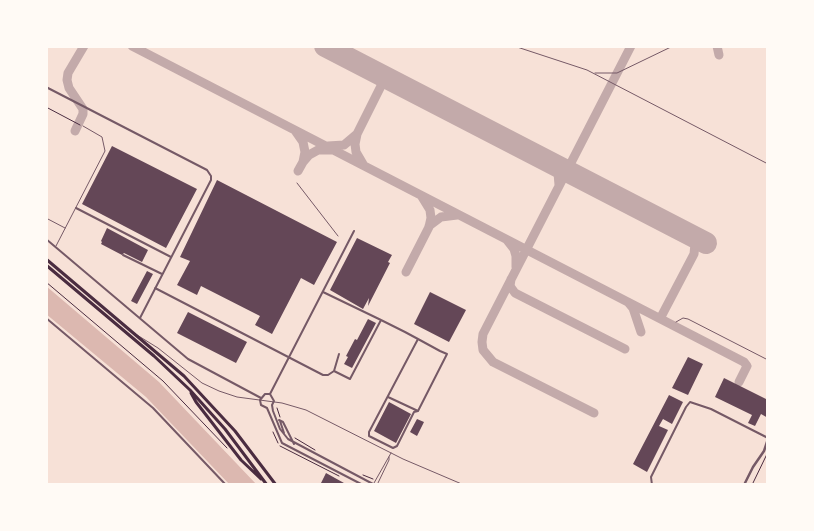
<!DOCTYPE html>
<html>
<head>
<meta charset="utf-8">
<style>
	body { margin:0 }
	#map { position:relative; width:814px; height:531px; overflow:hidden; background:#f7e1d7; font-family:"DM Sans",sans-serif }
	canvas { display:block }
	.frame { position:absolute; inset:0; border:48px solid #fffaf5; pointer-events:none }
</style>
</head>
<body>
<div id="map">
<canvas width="814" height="531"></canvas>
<div class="frame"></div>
</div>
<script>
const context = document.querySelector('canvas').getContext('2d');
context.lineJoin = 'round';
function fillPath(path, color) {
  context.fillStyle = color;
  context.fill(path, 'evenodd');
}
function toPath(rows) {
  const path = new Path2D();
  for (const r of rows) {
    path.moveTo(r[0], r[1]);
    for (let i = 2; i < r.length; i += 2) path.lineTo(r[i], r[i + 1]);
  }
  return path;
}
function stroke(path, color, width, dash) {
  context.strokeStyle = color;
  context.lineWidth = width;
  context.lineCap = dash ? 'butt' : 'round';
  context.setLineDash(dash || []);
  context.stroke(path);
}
const water = toPath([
	[46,286,159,382,257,485,230,485,146,397,46,314]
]);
const taxiway = toPath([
	[132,46,744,362,747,366,739,382],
	[717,46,719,55],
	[381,86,387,82,395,83],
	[75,131,83,114,83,109,69,88,67,80,68,73,84,46],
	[296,132,303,142,305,152,303,162,298,171],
	[357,134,355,144,356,152,363,164],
	[328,146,344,145,357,134,381,86,382,80,377,73],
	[303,162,309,155,318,150,331,150],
	[551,163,558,173,559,185],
	[429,226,441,217,457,215],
	[507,240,514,249,516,256,516,267],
	[406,272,429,227,431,218,430,210,422,197],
	[511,279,510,286,515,293,625,349],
	[628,302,633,308,641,332],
	[662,315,694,254,695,244,689,234],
	[594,413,493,362,483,350,482,342,483,334,631,46]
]);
const runway = toPath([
	[325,46,706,243]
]);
const building = toPath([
	[112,146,197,189,166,248,82,204],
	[217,180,337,242,314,285,301,278,272,334,255,325,260,316,201,286,197,295,177,285,190,261,180,257],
	[107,228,148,250,142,262,124,253,122,255,101,244,102,242,101,241],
	[357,238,392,255,388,262,390,263,368,306,369,298,363,309,330,290],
	[147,271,153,274,137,304,131,301],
	[430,292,466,310,449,342,414,324],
	[188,312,247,342,236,363,177,333],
	[368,319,376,323,352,368,344,364,348,357,346,356,355,339,357,340],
	[688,357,703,364,688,395,672,388],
	[724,378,768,400,768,418,761,414,755,426,748,423,752,415,715,397],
	[669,395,683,402,672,424,663,419,659,426,668,430,647,472,633,464],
	[389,402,411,414,396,443,374,431],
	[417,419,424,422,417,436,410,432],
	[326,473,344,483,348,485,320,485]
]);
const path = toPath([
	[46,107,80,125],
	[46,282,163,381,227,448],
	[277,408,280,417],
	[273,432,278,443],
	[295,438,315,450],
	[280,446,339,476],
	[363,475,373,479],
	[752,485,768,452]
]);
const service = toPath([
	[514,46,587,70,768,164],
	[595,73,617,73,673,46],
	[297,183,338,236],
	[46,218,65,228],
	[56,246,105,151,102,137,83,126],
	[676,322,683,318,688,319,768,360],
	[137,335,158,348,202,383,219,391,237,397,282,403,306,410,403,459,464,485],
	[374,483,391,453],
	[377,485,389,460,389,457]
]);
const minor = toPath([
	[46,87,207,170,211,176,211,180,140,318],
	[76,208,171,257],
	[46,239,188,359,261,398],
	[123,255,162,274],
	[155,288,323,375,328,375,334,371,339,354],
	[323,292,381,320,405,332,418,339,440,351,447,354,418,411,414,412,397,446,393,448,369,436,369,432,418,339],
	[46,318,153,408,226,485],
	[334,371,350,379,381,320],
	[270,394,354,231],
	[270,394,274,401,272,405,273,411,280,429,288,439,373,484],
	[388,397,418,411],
	[267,408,282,443,363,485],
	[267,408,261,405,260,400,265,394,270,394],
	[279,420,283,422,294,444],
	[280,421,284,433],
	[652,485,651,477,686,407,690,402,711,409,768,438]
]);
const tertiary = toPath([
	[373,485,375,485],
	[744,485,753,467,764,451,768,439]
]);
const primary = toPath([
	[46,259,184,376,235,431,276,485],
	[46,265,154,356,190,390,225,429,267,485],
	[191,393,196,402,241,460,261,479]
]);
fillPath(water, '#dcb8b0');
stroke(taxiway, '#c3aaaa', 9);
stroke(runway, '#c3aaaa', 22);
fillPath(building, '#644757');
stroke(path, '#4a2c40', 1);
stroke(service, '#755966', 1);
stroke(minor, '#755966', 2);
stroke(tertiary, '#755966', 2.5);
stroke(primary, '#4a2c40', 3);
</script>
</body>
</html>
